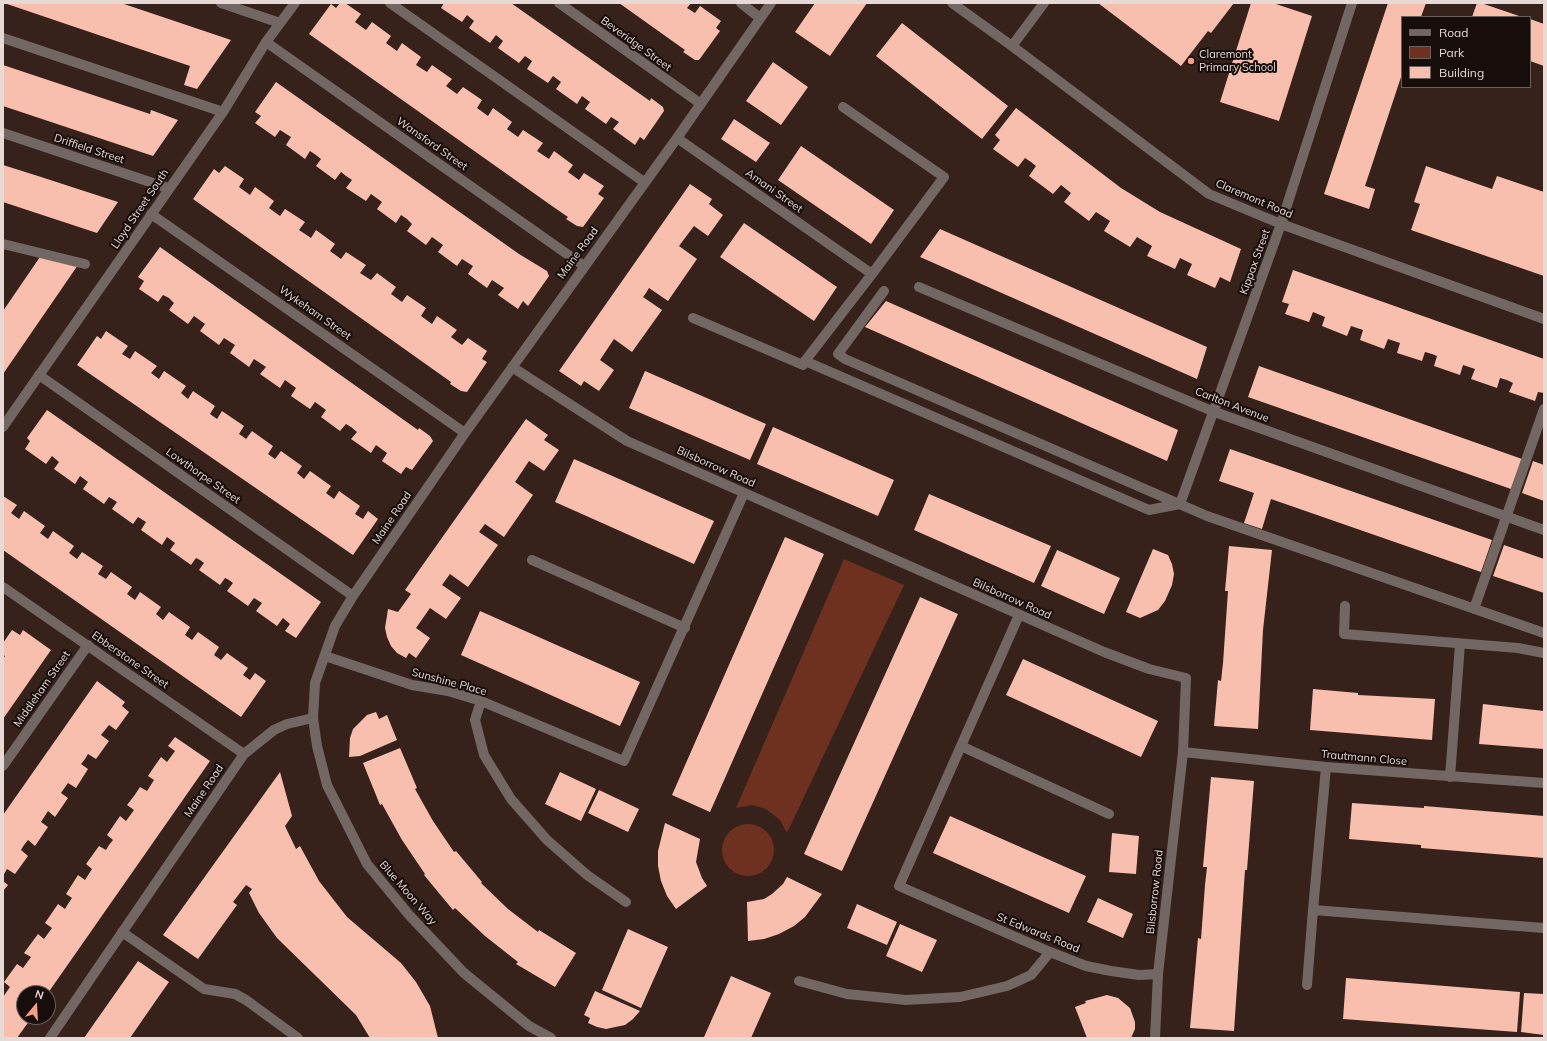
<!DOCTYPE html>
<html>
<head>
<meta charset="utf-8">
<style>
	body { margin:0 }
	#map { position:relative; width:1547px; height:1041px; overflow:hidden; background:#36211b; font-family:Mulish,sans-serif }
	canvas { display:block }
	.frame { position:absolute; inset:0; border:4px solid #e7d9d5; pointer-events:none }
	.legend { position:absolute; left:1401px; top:16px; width:130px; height:72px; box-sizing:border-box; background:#170d0b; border:1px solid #6a5f5c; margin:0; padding:5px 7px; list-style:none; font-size:12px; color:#e7d9d5 }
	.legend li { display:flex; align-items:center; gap:8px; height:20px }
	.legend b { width:20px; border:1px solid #6a5f5c }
	.north { position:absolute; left:16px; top:985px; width:40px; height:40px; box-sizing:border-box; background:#170d0b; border:1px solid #6a5f5c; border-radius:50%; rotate:18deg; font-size:11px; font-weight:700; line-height:16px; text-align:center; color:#e7d9d5 }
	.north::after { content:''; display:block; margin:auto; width:14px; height:18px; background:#f49e86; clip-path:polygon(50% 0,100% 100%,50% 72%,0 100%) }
</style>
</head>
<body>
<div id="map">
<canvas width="1547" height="1041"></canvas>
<div class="frame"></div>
<ul class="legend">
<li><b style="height:5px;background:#726763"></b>Road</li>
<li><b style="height:11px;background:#6e3120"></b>Park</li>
<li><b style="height:11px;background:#f8bfae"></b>Building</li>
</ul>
<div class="north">N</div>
</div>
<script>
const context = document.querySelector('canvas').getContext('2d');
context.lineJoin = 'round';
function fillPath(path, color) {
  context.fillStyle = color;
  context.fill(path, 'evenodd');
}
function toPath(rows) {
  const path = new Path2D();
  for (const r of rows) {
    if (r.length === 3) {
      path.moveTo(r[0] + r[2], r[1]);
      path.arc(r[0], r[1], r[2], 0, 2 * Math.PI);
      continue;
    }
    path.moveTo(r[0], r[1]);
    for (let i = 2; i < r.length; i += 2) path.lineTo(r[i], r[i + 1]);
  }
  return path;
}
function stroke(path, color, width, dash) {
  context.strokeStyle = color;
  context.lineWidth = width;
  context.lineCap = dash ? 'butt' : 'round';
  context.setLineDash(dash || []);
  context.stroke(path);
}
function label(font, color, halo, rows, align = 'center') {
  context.font = font + ' Mulish,sans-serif';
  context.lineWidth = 4;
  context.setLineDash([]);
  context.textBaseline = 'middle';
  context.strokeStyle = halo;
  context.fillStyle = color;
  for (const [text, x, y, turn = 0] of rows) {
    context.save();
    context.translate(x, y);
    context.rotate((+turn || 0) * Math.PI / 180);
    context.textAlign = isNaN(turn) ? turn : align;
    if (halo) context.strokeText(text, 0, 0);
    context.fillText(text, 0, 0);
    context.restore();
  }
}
const green = toPath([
	[844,559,904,585,787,833,780,820,766,809,752,805,736,808],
	[748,850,26]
]);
const building = toPath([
	[4,3,121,3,231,40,197,89,184,85,190,66],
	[340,3,345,3,361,14,355,22,366,30,372,22,391,36,386,43,397,51,402,43,421,57,416,65,427,72,432,65,452,79,446,86,457,94,463,87,482,100,477,108,488,116,493,108,512,122,507,129,518,137,523,130,543,143,537,151,549,159,554,151,573,165,568,172,579,180,584,173,604,186,598,194,604,198,583,227,577,226,566,219,568,217,552,206,309,34,331,4,336,8],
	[444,3,511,3,650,101,651,98,663,107,664,111,644,140,640,137,635,145,613,129,619,122,611,117,606,124,585,109,590,102,582,96,577,104,556,89,561,82,553,76,548,83,527,69,532,61,525,56,519,63,498,48,503,41,496,35,490,43,469,28,474,21,467,15,462,22,441,8],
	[619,3,691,3,687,8,695,13,700,6,721,21,716,28,720,31,699,60,695,60,683,52,685,50],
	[815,3,867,3,830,56,795,32],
	[1098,3,1234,3,1211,33,1208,31,1181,66],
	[1251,3,1273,3,1312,16,1279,121,1220,102],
	[1388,3,1426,3,1421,17,1402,17,1402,74,1365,186,1375,189,1369,209,1324,194],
	[1477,3,1481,3,1522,17,1472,17],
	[1530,19,1544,24,1544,66,1530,61],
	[902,23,1008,106,982,139,876,56],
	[773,62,808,87,781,125,746,101],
	[3,65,150,114,151,110,178,120,153,156,3,106],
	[276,82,519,254,547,271,549,276,528,306,523,301,518,309,498,295,504,288,492,280,487,288,468,274,473,266,462,259,457,266,438,252,443,245,432,237,426,245,407,231,412,224,407,219,401,215,396,223,377,209,382,202,371,194,366,201,346,188,352,180,346,176,341,172,335,180,316,166,321,159,316,155,310,151,305,159,286,145,291,137,280,130,275,137,255,123,261,116,255,112],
	[1016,108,1121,188,1160,212,1241,249,1230,282,1220,277,1215,288,1187,275,1192,264,1180,258,1175,269,1147,256,1152,246,1137,237,1130,247,1104,231,1110,221,1096,212,1089,221,1064,202,1071,193,1061,185,1053,194,1029,176,1036,166,1031,162,1025,158,1018,167,993,149,1000,140,995,135],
	[734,119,770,143,756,162,721,139],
	[801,146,894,210,871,244,778,180],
	[3,165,38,176,118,202,97,233,9,204,3,202],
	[225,166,244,179,239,187,250,195,255,187,274,201,269,208,280,216,285,209,305,222,299,230,311,238,316,230,335,244,330,251,341,259,346,252,366,265,360,273,371,280,377,273,396,287,391,294,402,302,407,295,426,308,421,316,432,324,437,316,457,330,451,337,462,345,468,338,487,351,482,359,487,362,467,392,461,391,450,384,451,382,193,199,214,169,219,173],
	[1426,166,1492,189,1497,176,1544,192,1544,276,1411,230,1420,204,1414,202],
	[690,184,712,199,709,204,723,215,708,236,694,226,679,246,697,259,668,301,649,288,646,293,643,297,662,310,632,352,614,339,600,360,614,370,599,391,584,381,581,386,559,371],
	[744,223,837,287,814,321,720,257],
	[940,229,1207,347,1197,379,920,257],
	[160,247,418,430,419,428,430,436,433,441,412,470,406,467,401,474,382,461,387,453,376,445,371,453,351,439,357,432,351,427,346,424,340,431,321,417,326,410,315,402,310,409,291,396,296,388,285,380,280,388,260,374,266,367,254,359,249,367,230,353,235,345,224,338,219,345,200,331,205,324,194,316,188,324,169,310,174,303,169,298,163,295,158,302,139,289,144,281,138,277],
	[42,254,78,265,3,374,3,311],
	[1293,270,1544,359,1544,393,1538,392,1535,401,1509,392,1513,383,1507,380,1500,378,1497,388,1471,379,1475,369,1463,365,1460,375,1434,366,1437,356,1432,354,1425,352,1422,361,1397,353,1400,343,1388,339,1384,349,1360,340,1363,330,1351,326,1347,336,1322,326,1325,317,1313,312,1309,322,1285,314,1289,304,1282,302],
	[886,301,1178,430,1167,461,865,327],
	[106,331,128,346,122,354,130,359,135,351,157,366,151,373,159,379,164,371,186,386,181,393,188,399,193,391,215,406,210,414,217,419,222,411,244,426,239,434,242,436,246,439,252,431,273,446,268,454,275,459,281,451,302,466,297,473,304,479,310,471,331,486,326,493,334,499,339,491,360,506,355,514,363,519,368,511,378,519,353,555,77,365,97,336,101,339],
	[1259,366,1522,459,1511,489,1248,397],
	[645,371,766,424,750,460,629,408],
	[47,410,321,602,296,638,285,631,290,624,283,618,277,626,256,611,262,603,254,598,248,606,227,591,233,583,229,580,225,578,220,585,199,570,204,563,200,560,196,558,191,565,170,550,175,543,167,537,162,545,141,530,146,522,138,517,133,524,112,509,117,502,109,497,104,504,83,489,88,482,80,476,75,484,54,469,59,462,52,456,46,464,25,449,30,441,27,438],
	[526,419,548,435,544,440,559,450,544,471,529,461,515,482,533,495,504,537,485,524,479,532,498,545,468,587,450,574,442,585,461,598,446,619,430,608,416,628,430,638,416,658,409,653,406,658,397,653,391,646,387,637,385,628,388,609,398,612,411,594,405,590],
	[773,427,894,480,878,516,757,464],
	[1230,449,1492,540,1481,572,1271,499,1262,529,1244,523,1254,493,1219,481],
	[574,459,714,521,694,564,555,502],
	[1533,461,1544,465,1544,501,1522,493],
	[929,494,1051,546,1034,583,914,530],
	[3,496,17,505,11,513,19,519,24,511,45,526,40,533,48,539,53,531,74,546,69,553,77,559,82,552,103,566,98,574,106,579,111,572,132,587,127,594,135,600,140,592,161,607,156,614,163,620,169,612,190,627,185,635,192,640,198,632,219,647,214,655,221,660,227,653,248,668,243,675,250,680,255,673,266,681,241,717,3,550],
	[785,537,824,554,710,812,672,795],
	[1504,545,1544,559,1544,593,1493,576],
	[1229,546,1272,550,1263,630,1258,729,1214,726,1218,680,1221,681,1223,663,1228,591,1225,591],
	[1153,549,1168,555,1172,564,1174,574,1172,585,1165,601,1158,610,1140,618,1126,612],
	[1057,550,1120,578,1104,614,1041,586],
	[920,597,958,614,842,871,804,854],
	[480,611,640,682,620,726,461,655],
	[12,630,20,635,23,630,51,650,3,719,3,659,5,656,3,655,3,643],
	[1023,659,1158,721,1141,757,1006,695],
	[97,681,125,702,122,706,129,712,116,730,109,725,101,735,109,741,96,759,88,754,85,759,81,764,88,769,76,788,68,783,61,793,68,798,55,817,48,811,41,822,48,827,35,846,28,840,24,845,21,850,28,856,15,874,7,869,3,876,3,815],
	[1313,689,1358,693,1358,695,1435,699,1432,740,1310,730],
	[1483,704,1544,711,1544,749,1479,744],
	[376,712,379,719,387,715,397,740,360,756,349,757,350,738,353,729,367,715],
	[175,737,210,761,48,993,24,993,24,1017,32,1017,17,1038,3,1038,3,997,10,987,4,982,17,964,23,968,31,957,24,953,38,934,44,939,52,928,45,923,58,904,65,909,68,904,72,898,66,894,78,875,85,880,92,869,86,864,99,846,106,850,109,845,113,840,107,835,120,816,126,821,134,810,127,805,134,796,140,787,147,791,154,780,148,776,154,767,161,757,167,762,175,751,168,746],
	[400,748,417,788,415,789,433,821,454,852,456,851,482,882,481,883,508,909,538,932,539,930,576,953,555,987,516,964,518,962,485,936,455,908,453,910,424,875,425,874,402,840,382,804,380,805,363,763],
	[280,772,292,816,285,826,296,849,300,846,319,881,347,917,401,963,416,982,430,1006,438,1038,370,1038,356,1015,277,938,259,913,249,893,252,889,246,885,233,902,237,905,198,959,163,935],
	[560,772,596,789,581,821,545,804],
	[1211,777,1254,781,1247,870,1245,870,1234,1031,1190,1028,1198,938,1201,939,1205,885,1207,867,1203,867],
	[599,790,639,809,628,832,588,813],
	[1352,803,1424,808,1424,806,1544,816,1544,858,1421,848,1421,845,1349,839],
	[950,816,1086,876,1069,913,933,853],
	[665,823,700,839,696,862,702,878,707,886,676,909,667,896,661,881,658,866,658,851],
	[1112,833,1139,836,1136,874,1109,872],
	[787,877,822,894,805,917,794,926,779,934,764,939,748,941,747,902,764,899,772,894,783,884],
	[3,881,8,885,3,891],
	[1098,898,1133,914,1123,938,1087,922],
	[857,904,897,922,887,945,847,928],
	[900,924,937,940,922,972,886,956],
	[628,929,668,947,641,1008,602,990],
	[138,961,169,982,157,999,130,1038,84,1038],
	[731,976,771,993,751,1038,707,1038,704,1037],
	[1346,978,1520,992,1517,1032,1343,1019],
	[595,991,640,1011,633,1019,625,1025,606,1029,597,1027,588,1023,590,1018,584,1015],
	[1524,993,1544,994,1544,1035,1521,1032],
	[1107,995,1118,998,1130,1008,1135,1022,1135,1029,1131,1038,1087,1038,1075,1007,1086,1003,1085,1001]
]);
const minor = toPath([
	[221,3,280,23],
	[390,3,644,182],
	[559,3,701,104],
	[741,3,760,18],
	[952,3,1012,46,1209,194,1281,224,1544,319],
	[3,38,223,112],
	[266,42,584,266],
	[1012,46,1044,3],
	[843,107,944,177,872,274],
	[3,133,168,188],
	[677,138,872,274,805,361,1149,510,1180,504],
	[151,214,465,433],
	[3,244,85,264],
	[919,287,1212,411,1544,530],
	[884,291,838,354,845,359,1207,516,1544,633],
	[693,318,803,365,805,361],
	[512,367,627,441,1104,652,1149,669,1186,678,1183,752,1158,974,1155,1038],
	[39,375,353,596],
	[3,427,223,112,266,42,295,3],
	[1180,504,1281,224,1352,3],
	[532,560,685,628],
	[3,587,244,754],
	[1345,606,1344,634,1518,648,1544,653],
	[1474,609,1544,409],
	[1019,615,899,886,1050,952,1086,966,1111,971,1139,975,1158,974],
	[325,656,412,685,448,691,481,701,624,761,744,493],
	[481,701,475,720,484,755,511,799,547,840,587,875,626,902],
	[313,718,317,746,327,785,367,864,410,916,464,973,529,1026,551,1038],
	[961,746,1109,814],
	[1183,752,1326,767,1544,783],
	[3,766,88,645],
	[1326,767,1313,910,1544,928],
	[1450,777,1460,644],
	[122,932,204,989,235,994,246,1000,298,1038],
	[799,981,847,994,906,1000,960,997,1007,986,1031,975,1050,952],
	[1307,985,1313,910],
	[50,1038,244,754,274,730,287,724,313,718,315,683,335,626,353,596,465,433,677,138,771,3]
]);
const markers = [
	[1191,61,4,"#f49e86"]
];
const streetNames = [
	["Beveridge Street",636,44,36],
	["Wansford Street",432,144,35],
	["Driffield Street",89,149,18],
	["Amani Street",774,191,35],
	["Claremont Road",1254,199,23],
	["Lloyd Street South",140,209,-56],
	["Maine Road",578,253,-54],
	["Kippax Street",1255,262,-70],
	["Wykeham Street",315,313,35],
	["Carlton Avenue",1232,405,21],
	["Bilsborrow Road",716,467,24],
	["Lowthorpe Street",203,476,35],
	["Maine Road",392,518,-56],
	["Bilsborrow Road",1012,599,24],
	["Ebberstone Street",130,660,35],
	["Sunshine Place",449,682,15],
	["Middleham Street",42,689,-55],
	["Trautmann Close",1364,758,5],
	["Maine Road",204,791,-56],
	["Bilsborrow Road",1155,892,-84],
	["Blue Moon Way",408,893,49],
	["St Edwards Road",1038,933,22]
];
const poiNames = [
	["Claremont",1199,55],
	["Primary School",1199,68]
];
fillPath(green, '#6e3120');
fillPath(building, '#f8bfae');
stroke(minor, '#726763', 10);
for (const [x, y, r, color] of markers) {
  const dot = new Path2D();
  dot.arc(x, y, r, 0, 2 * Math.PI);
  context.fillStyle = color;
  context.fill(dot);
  stroke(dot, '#170d0b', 1.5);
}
label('11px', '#e7d9d5', '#170d0b', streetNames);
label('11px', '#e7d9d5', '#170d0b', poiNames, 'left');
</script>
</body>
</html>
